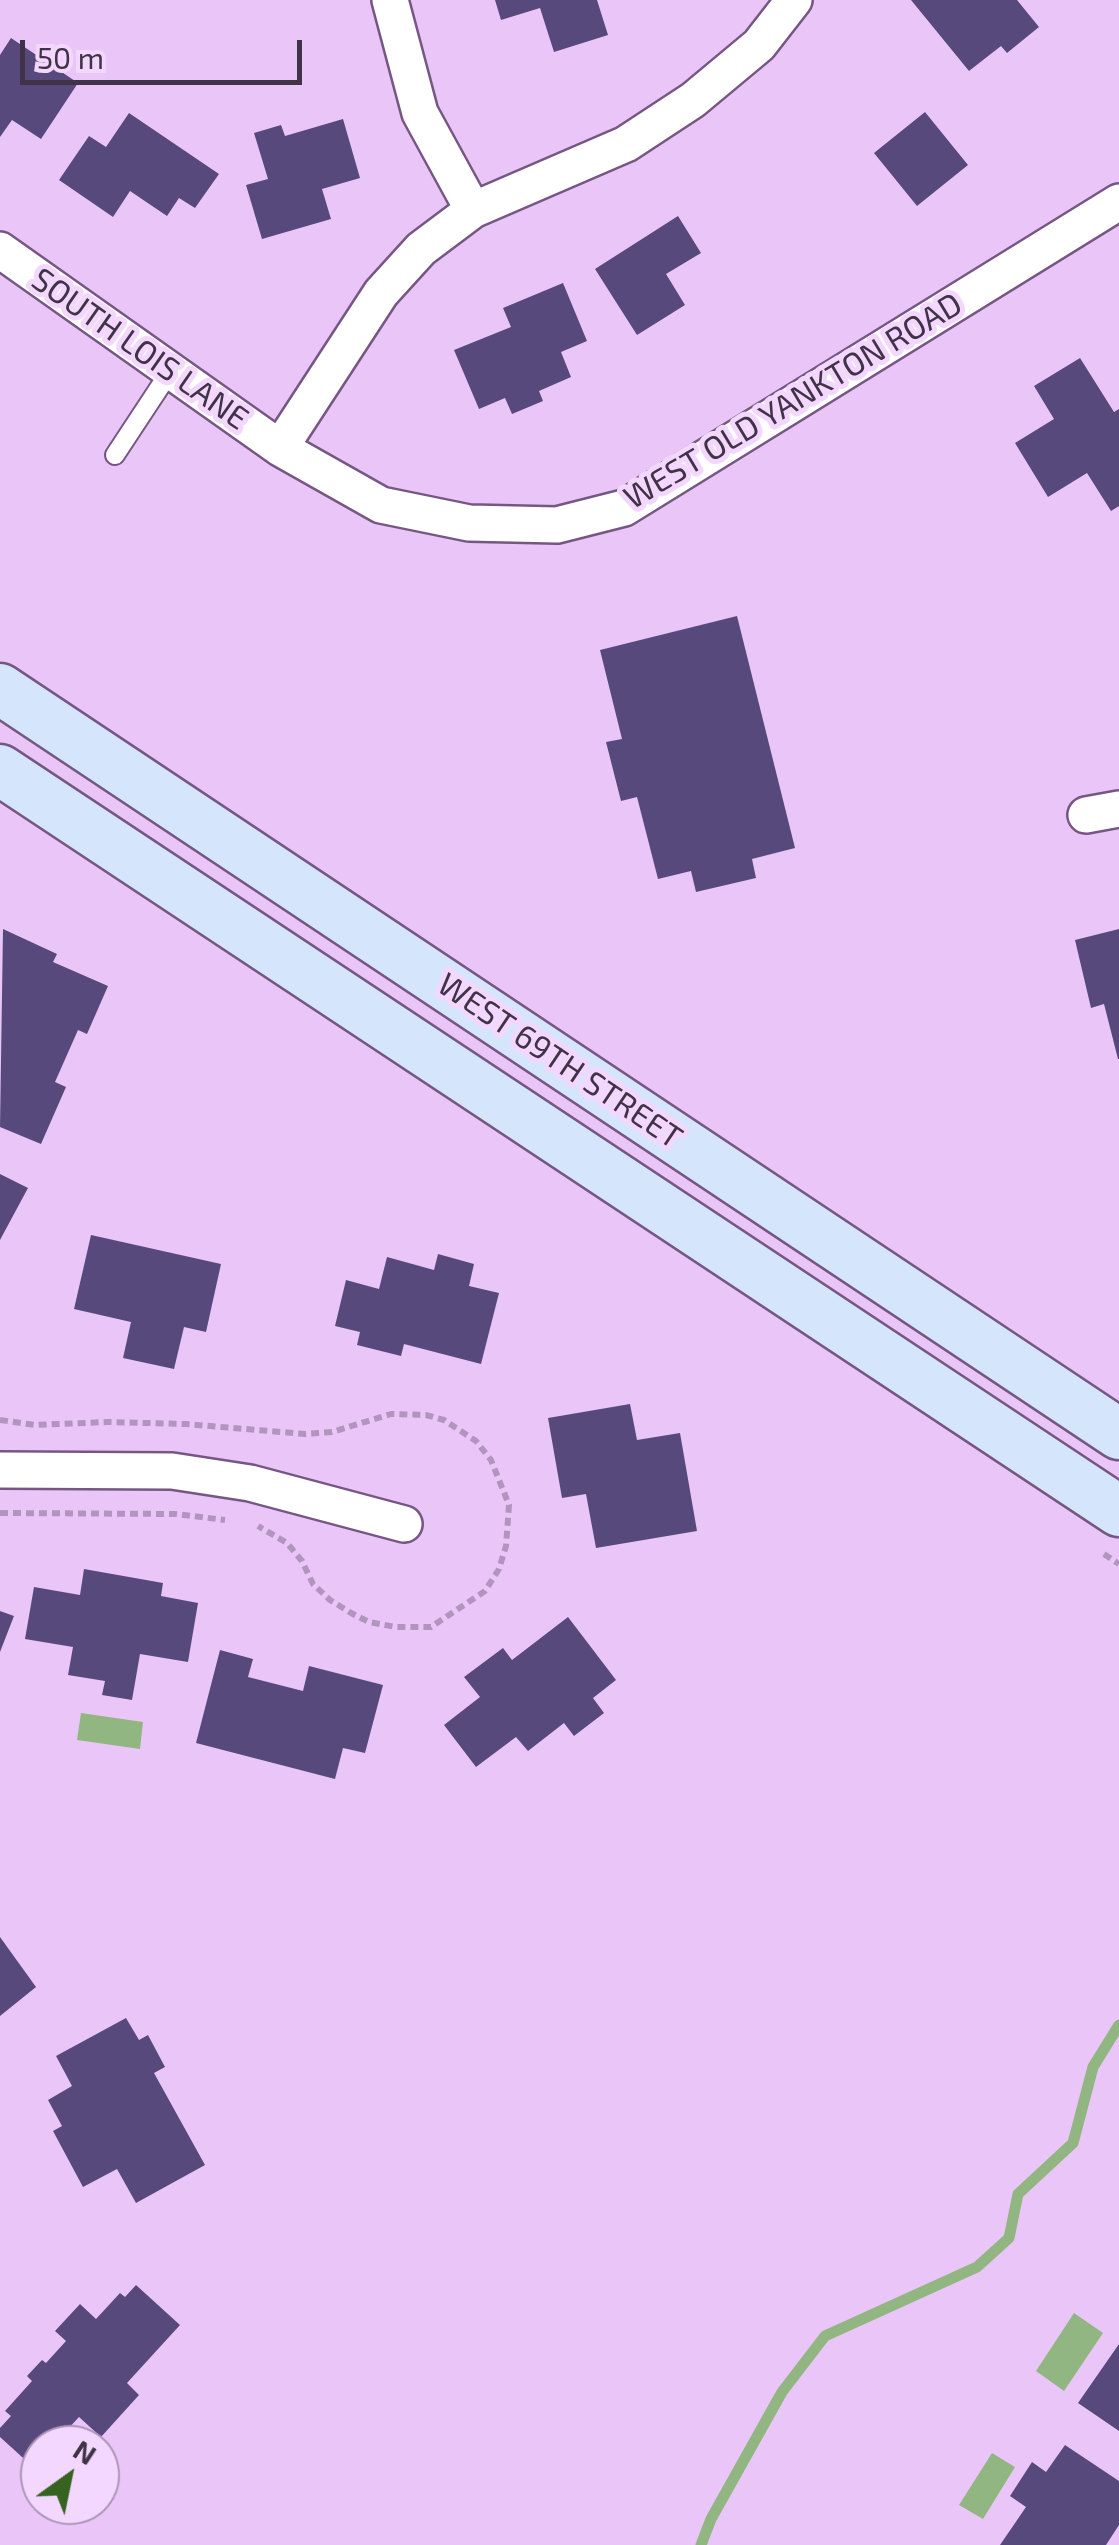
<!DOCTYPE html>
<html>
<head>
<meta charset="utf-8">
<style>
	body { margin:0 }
	#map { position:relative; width:1119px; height:2545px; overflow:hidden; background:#eac6f8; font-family:"Exo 2",sans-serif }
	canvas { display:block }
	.north { position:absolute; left:20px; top:2425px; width:100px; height:100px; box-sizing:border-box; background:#f3d7ff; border:2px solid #ac95b5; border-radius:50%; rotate:33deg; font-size:28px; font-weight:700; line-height:40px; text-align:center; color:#413347 }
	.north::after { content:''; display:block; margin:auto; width:35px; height:45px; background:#376320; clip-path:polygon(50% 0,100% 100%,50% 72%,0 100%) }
	.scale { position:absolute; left:20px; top:40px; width:282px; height:45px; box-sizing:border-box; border:5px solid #413347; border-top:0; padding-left:12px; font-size:30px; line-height:35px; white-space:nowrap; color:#413347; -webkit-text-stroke:8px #f3d7ff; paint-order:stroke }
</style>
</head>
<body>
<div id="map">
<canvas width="1119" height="2545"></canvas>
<div class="north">N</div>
<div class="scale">50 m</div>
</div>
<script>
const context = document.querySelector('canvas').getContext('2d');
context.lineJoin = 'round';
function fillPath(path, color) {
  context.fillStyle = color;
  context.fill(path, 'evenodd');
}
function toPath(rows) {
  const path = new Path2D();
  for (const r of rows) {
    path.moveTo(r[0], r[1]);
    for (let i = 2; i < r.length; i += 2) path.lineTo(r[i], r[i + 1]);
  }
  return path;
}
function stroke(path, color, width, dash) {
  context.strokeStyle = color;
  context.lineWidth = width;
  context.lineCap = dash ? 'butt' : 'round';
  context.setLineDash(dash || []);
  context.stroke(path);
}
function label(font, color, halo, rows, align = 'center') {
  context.font = font + ' "Exo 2",sans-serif';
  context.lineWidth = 10;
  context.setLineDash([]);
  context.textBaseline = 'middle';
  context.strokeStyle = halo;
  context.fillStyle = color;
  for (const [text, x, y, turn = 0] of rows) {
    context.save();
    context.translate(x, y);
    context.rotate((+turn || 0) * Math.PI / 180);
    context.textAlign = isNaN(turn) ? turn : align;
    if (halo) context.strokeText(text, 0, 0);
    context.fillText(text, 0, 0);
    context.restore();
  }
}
const water = toPath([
	[81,1713,143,1722,140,1749,77,1740],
	[1074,2313,1103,2333,1064,2391,1036,2371],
	[992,2453,1015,2467,983,2519,959,2505]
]);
const stream = toPath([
	[701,2545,711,2519,782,2392,825,2336,977,2267,1009,2238,1018,2194,1073,2143,1093,2067,1119,2025]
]);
const building = toPath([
	[495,0,597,0,608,35,554,52,540,8,501,20],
	[911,0,1017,0,1039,27,1007,53,1001,46,969,71],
	[11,38,78,83,41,139,12,120,0,137,0,55],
	[925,112,968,165,917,206,874,153],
	[129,113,219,174,195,208,179,198,167,216,130,191,113,217,59,180,89,136,106,147],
	[343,119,360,178,322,189,331,219,262,239,246,185,268,179,254,133,281,125,285,136],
	[678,216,701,253,666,274,685,305,637,335,595,269],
	[563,283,587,341,561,352,571,377,539,391,543,401,512,414,505,398,479,409,454,350,511,327,503,308],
	[1080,358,1114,412,1119,409,1119,506,1111,511,1087,473,1048,497,1015,443,1054,419,1034,386],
	[737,616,795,848,752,859,756,878,696,892,691,871,658,879,637,797,621,801,606,742,622,739,600,650],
	[3,929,57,954,53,962,108,986,87,1034,78,1030,55,1082,66,1087,41,1144,0,1127],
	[1119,929,1119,1059,1118,1059,1104,1004,1091,1008,1075,940],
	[0,1174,28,1188,0,1240],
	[91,1235,221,1264,206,1332,184,1327,174,1369,123,1358,131,1322,74,1309],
	[438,1254,474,1264,469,1286,499,1293,481,1364,404,1344,401,1356,357,1345,360,1332,335,1326,346,1280,379,1289,387,1257,434,1270],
	[630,1404,637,1440,680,1433,697,1531,596,1548,586,1494,562,1498,548,1418],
	[84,1569,163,1583,161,1596,198,1603,188,1662,140,1654,132,1700,102,1695,105,1681,68,1675,73,1647,25,1639,34,1587,80,1595],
	[0,1611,14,1616,0,1652],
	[568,1617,616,1680,593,1698,604,1713,574,1736,564,1723,528,1751,516,1737,476,1767,444,1725,480,1697,464,1677,503,1648,512,1660],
	[220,1650,253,1659,248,1677,303,1691,309,1666,383,1685,365,1753,343,1748,335,1779,196,1743],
	[0,1937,36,1987,0,2016],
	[126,2018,139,2040,148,2035,165,2067,154,2073,205,2165,136,2203,117,2169,83,2187,53,2131,62,2126,48,2100,72,2086,56,2056],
	[136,2285,180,2325,127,2383,139,2395,101,2437,79,2417,53,2445,40,2445,40,2460,33,2467,0,2437,0,2428,11,2416,5,2411,32,2381,27,2376,42,2360,46,2363,66,2341,55,2331,80,2304,96,2319,120,2293,125,2297],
	[1119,2344,1119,2431,1078,2403],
	[1065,2445,1119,2481,1119,2525,1106,2545,1000,2545,1026,2507,1010,2496,1032,2462,1046,2472]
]);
const path = toPath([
	[0,1420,35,1425,107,1422,186,1424,305,1434,332,1432,391,1414,426,1415,444,1420,476,1441,491,1460,509,1505,506,1546,499,1569,485,1591,431,1627,396,1627,369,1622,351,1613,330,1600,313,1584,302,1561,287,1543,258,1526],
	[0,1513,176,1514,225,1520],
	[1104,1554,1119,1564]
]);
const service = toPath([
	[115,455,171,370]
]);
const minor = toPath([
	[390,0,420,113,473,210],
	[0,250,280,448,381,505,469,523,557,525,624,508,1119,202],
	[280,448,381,293,421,249,473,210,626,144,693,100,759,45,794,0],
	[1086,815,1119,809],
	[0,1470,172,1471,250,1483,404,1524]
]);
const secondary = toPath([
	[0,689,1119,1434],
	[0,770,1119,1511]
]);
const streetNames = [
	["SOUTH LOIS LANE",140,349,35],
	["WEST OLD YANKTON ROAD",793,401,-31],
	["WEST 69TH STREET",560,1061,34]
];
fillPath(water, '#91b681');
stroke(stream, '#91b681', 11);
fillPath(building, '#58497d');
stroke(service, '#765783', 22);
stroke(minor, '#765783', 40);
stroke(secondary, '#765783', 55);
stroke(path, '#b295be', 6, [8, 5]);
stroke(service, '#fff', 18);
stroke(minor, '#fff', 35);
stroke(secondary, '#d5e6fc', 50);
label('32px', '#413347', '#f3d7ff', streetNames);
</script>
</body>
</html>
